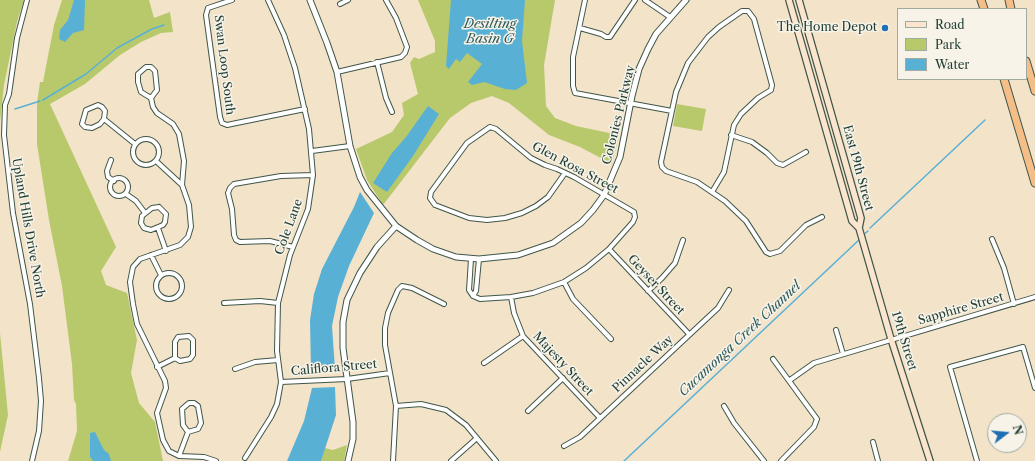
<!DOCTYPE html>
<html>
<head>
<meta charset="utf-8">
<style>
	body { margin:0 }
	#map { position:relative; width:1035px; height:461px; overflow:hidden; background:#f3e3c9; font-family:"Libre Caslon Text",serif }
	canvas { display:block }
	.legend { position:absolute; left:897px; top:8px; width:130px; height:72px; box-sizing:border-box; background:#f7f3e8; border:1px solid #a1aaa0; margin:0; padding:5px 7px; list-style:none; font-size:12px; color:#1f3d34 }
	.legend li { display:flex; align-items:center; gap:8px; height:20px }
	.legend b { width:20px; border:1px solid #a1aaa0 }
	.north { position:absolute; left:987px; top:413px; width:40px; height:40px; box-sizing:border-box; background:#f7f3e8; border:1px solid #a1aaa0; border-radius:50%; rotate:74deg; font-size:11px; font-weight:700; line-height:16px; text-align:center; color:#1f3d34 }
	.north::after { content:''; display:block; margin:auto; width:14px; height:18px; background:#1f6fb2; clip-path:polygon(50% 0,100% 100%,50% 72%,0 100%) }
</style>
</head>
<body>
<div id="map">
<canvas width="1035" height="461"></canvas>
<ul class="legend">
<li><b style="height:5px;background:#fbe5cf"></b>Road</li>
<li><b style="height:11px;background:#b8c96c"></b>Park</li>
<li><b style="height:11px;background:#59b0d5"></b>Water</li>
</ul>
<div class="north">N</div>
</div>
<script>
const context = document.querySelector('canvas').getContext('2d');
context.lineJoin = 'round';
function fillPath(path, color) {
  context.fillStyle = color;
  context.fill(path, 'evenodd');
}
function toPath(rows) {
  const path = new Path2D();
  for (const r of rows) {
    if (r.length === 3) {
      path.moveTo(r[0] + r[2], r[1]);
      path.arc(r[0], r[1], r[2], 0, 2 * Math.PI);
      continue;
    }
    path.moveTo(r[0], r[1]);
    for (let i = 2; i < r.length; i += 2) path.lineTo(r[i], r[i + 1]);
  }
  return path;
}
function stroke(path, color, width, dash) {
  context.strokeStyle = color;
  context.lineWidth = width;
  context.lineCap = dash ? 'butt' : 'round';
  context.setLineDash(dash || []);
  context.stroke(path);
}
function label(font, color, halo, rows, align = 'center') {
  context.font = font + ' "Libre Caslon Text",serif';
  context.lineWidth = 3;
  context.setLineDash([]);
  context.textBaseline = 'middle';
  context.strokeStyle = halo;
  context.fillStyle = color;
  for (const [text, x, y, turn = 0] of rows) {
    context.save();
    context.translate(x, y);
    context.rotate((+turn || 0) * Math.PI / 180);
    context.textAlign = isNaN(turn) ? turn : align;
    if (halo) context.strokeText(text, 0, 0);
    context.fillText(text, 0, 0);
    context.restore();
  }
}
const green = toPath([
	[0,0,24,0,17,22,4,85,0,122],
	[62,0,149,0,154,18,170,12,173,32,161,33,141,42,120,55,85,84,50,104,116,247,101,271,106,285,127,293,137,340,131,373,139,403,155,422,163,461,68,461,77,431,76,404,74,400,72,364,62,286,49,220,37,144,37,103,40,82,43,82,54,25],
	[418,0,555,0,544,65,546,106,555,118,576,126,619,135,612,164,580,147,549,135,509,103,492,96,471,103,450,118,383,205,367,180,356,149,392,132,404,115,402,103,418,94,410,63,414,57,419,59,435,52,435,41],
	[677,104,706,109,702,131,673,126],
	[0,333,8,415,0,452],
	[347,445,344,461,321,461,325,448,333,450]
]);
const water = toPath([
	[74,0,85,0,84,30,73,33,65,42,59,39,60,30,68,20],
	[451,0,525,0,522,41,527,83,516,90,505,89,484,82,472,85,468,82,482,64,467,53,460,62,456,59,449,69,446,66],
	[428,106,439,114,413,156,387,192,373,183,392,153,406,137],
	[360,192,374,213,349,266,338,297,332,326,335,369,311,370,310,320,314,294,322,269,354,207],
	[335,387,336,415,321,461,287,461,304,421,312,388],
	[95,432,104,450,109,454,111,461,93,461,90,457,90,433]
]);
const stream = toPath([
	[43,100,86,74,117,48,152,29,164,25],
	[15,109,40,101],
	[870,228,985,120],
	[862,236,868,231],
	[624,461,860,239]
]);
const minor = toPath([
	[27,0,17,38,9,94,5,105,4,135,13,213,30,304,39,378,41,401,39,431,32,461],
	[232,0,208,8,206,15,220,117,222,123,227,125,305,109],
	[585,0,573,57,573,86,575,93,672,111],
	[645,0,670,17],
	[340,4,348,0],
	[580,28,601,34,606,37,610,37,635,0],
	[377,62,386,98,392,112],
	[337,72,401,57,405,53,407,47,396,18,386,0],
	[151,98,141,92,138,82,138,74,146,67,151,67,155,71,156,80,157,90,151,98,153,107,157,113,173,124,179,134,184,161,182,185,189,205,191,227,188,237,180,245,140,259,133,267,130,282,133,304,137,324,165,381,166,388,157,413,163,440,169,451,179,456,204,457,216,461],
	[104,119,100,124,92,128,85,127,82,124,86,110,98,105,102,107,105,111,104,119,135,144],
	[731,135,752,142,767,153,777,163,783,165,806,152],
	[146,152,13],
	[312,151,350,146],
	[111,160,107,171,108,177,114,181],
	[156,161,182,185],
	[119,187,9],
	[712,192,724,172,734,125,741,114,758,98,771,90,772,85,754,19,748,11,742,11,719,27,708,37,688,63,676,92,661,162,662,167,666,171,697,182,725,201,746,221,766,252,770,254,780,251,806,225,822,217],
	[126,194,136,201,145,213],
	[159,207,166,214,165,222,163,225,151,230,144,228,141,223,142,216,152,208,159,207],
	[158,228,166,251],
	[992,239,1004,268,1014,304],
	[293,247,270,241,240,242,236,240,234,235,232,209,228,193,230,188,234,184,281,176,313,175],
	[609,249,689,334],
	[151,255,161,275],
	[471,259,469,290,473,296,480,299,511,297,533,293,564,282,586,268,609,249,633,222,635,217,634,212,574,177,557,169,545,165,531,158,496,129,490,127,467,143,431,192,430,198,435,205,469,218,487,220,505,218,522,213,536,206,548,197,565,173],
	[169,286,13],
	[564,282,573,299,611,339],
	[648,291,662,278,675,263,683,240],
	[473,296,476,291,479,259],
	[511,297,514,313,523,336,600,418],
	[224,303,260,301,278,303],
	[836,330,843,354],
	[773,359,817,419,814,427,781,461],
	[484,363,523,336],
	[157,367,175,358,180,361,190,359,193,355,193,340,189,336,178,337,175,342,175,358],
	[235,369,255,362,278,360],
	[790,380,814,363,1035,297],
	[281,382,347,379,390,373],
	[396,406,421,404,446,410,466,425,496,461],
	[724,406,734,423,764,461],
	[528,411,563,378],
	[873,442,878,461],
	[564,446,580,437,718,308,729,290],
	[179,456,188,432,198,429,201,423,198,406,194,403,189,403,182,409,183,425,188,432],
	[245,458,271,417,277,404,281,382,277,351,278,303,290,255,308,209,313,175,309,129,295,68,284,35,268,0],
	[393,461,396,406,385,345,385,328,388,313,398,290,402,286,412,288,444,304],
	[451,461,477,438],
	[977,461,950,367,1023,347,1035,388]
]);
const tertiary = toPath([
	[310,0,327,43,337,72,350,146,360,177,367,190,396,226,417,240,433,249,456,257,479,259,518,255,553,243,581,223,593,210,604,195,620,157,632,96,639,69,648,49,656,34,686,0],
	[348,461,353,439,353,422,343,348,343,322,347,300,360,273,377,247,396,226]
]);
const secondary = toPath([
	[789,0,852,221,859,228],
	[799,0,861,218,859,228,891,339,930,461]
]);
const motorway = toPath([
	[981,0,984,9],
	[1009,0,1011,9],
	[1026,61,1035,91],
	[1004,79,1035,183]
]);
const markers = [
	[885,28,4,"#1f6fb2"]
];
const poiNames = [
	["The Home Depot",877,28]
];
const streetNames = [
	["Swan Loop South",224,65,83],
	["Colonies Parkway",619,115,-76],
	["Glen Rosa Street",575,168,28],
	["East 19th Street",858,168,75],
	["Cole Lane",289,227,-70],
	["Upland Hills Drive North",28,228,80],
	["Geyser Street",656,285,47],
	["Sapphire Street",961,309,-16],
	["19th Street",904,341,73],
	["Majesty Street",563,364,47],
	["Pinnacle Way",643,364,-43],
	["Califlora Street",334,368,-5]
];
const waterNames = [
	["Desilting",490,24],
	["Basin G",490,39],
	["Cucamonga Creek Channel",740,339,-43]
];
fillPath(green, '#b8c96c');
fillPath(water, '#59b0d5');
stroke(stream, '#59b0d5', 1.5);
stroke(minor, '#3f564a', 6);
stroke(tertiary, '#3f564a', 7);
stroke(secondary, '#3f564a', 8);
stroke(motorway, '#3f564a', 9);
stroke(minor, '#fff', 4);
stroke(tertiary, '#fff', 5);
stroke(secondary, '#fbe5cf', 5.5);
stroke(motorway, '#f6be87', 7);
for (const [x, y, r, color] of markers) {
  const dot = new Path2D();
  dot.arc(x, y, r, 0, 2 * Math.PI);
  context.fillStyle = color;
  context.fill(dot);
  stroke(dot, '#f7f3e8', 1.5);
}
label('12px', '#1f3d34', '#f7f3e8', poiNames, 'right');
label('12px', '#1f3d34', '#f7f3e8', streetNames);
label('italic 13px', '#2e5a5c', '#f7f3e8', waterNames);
</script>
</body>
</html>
